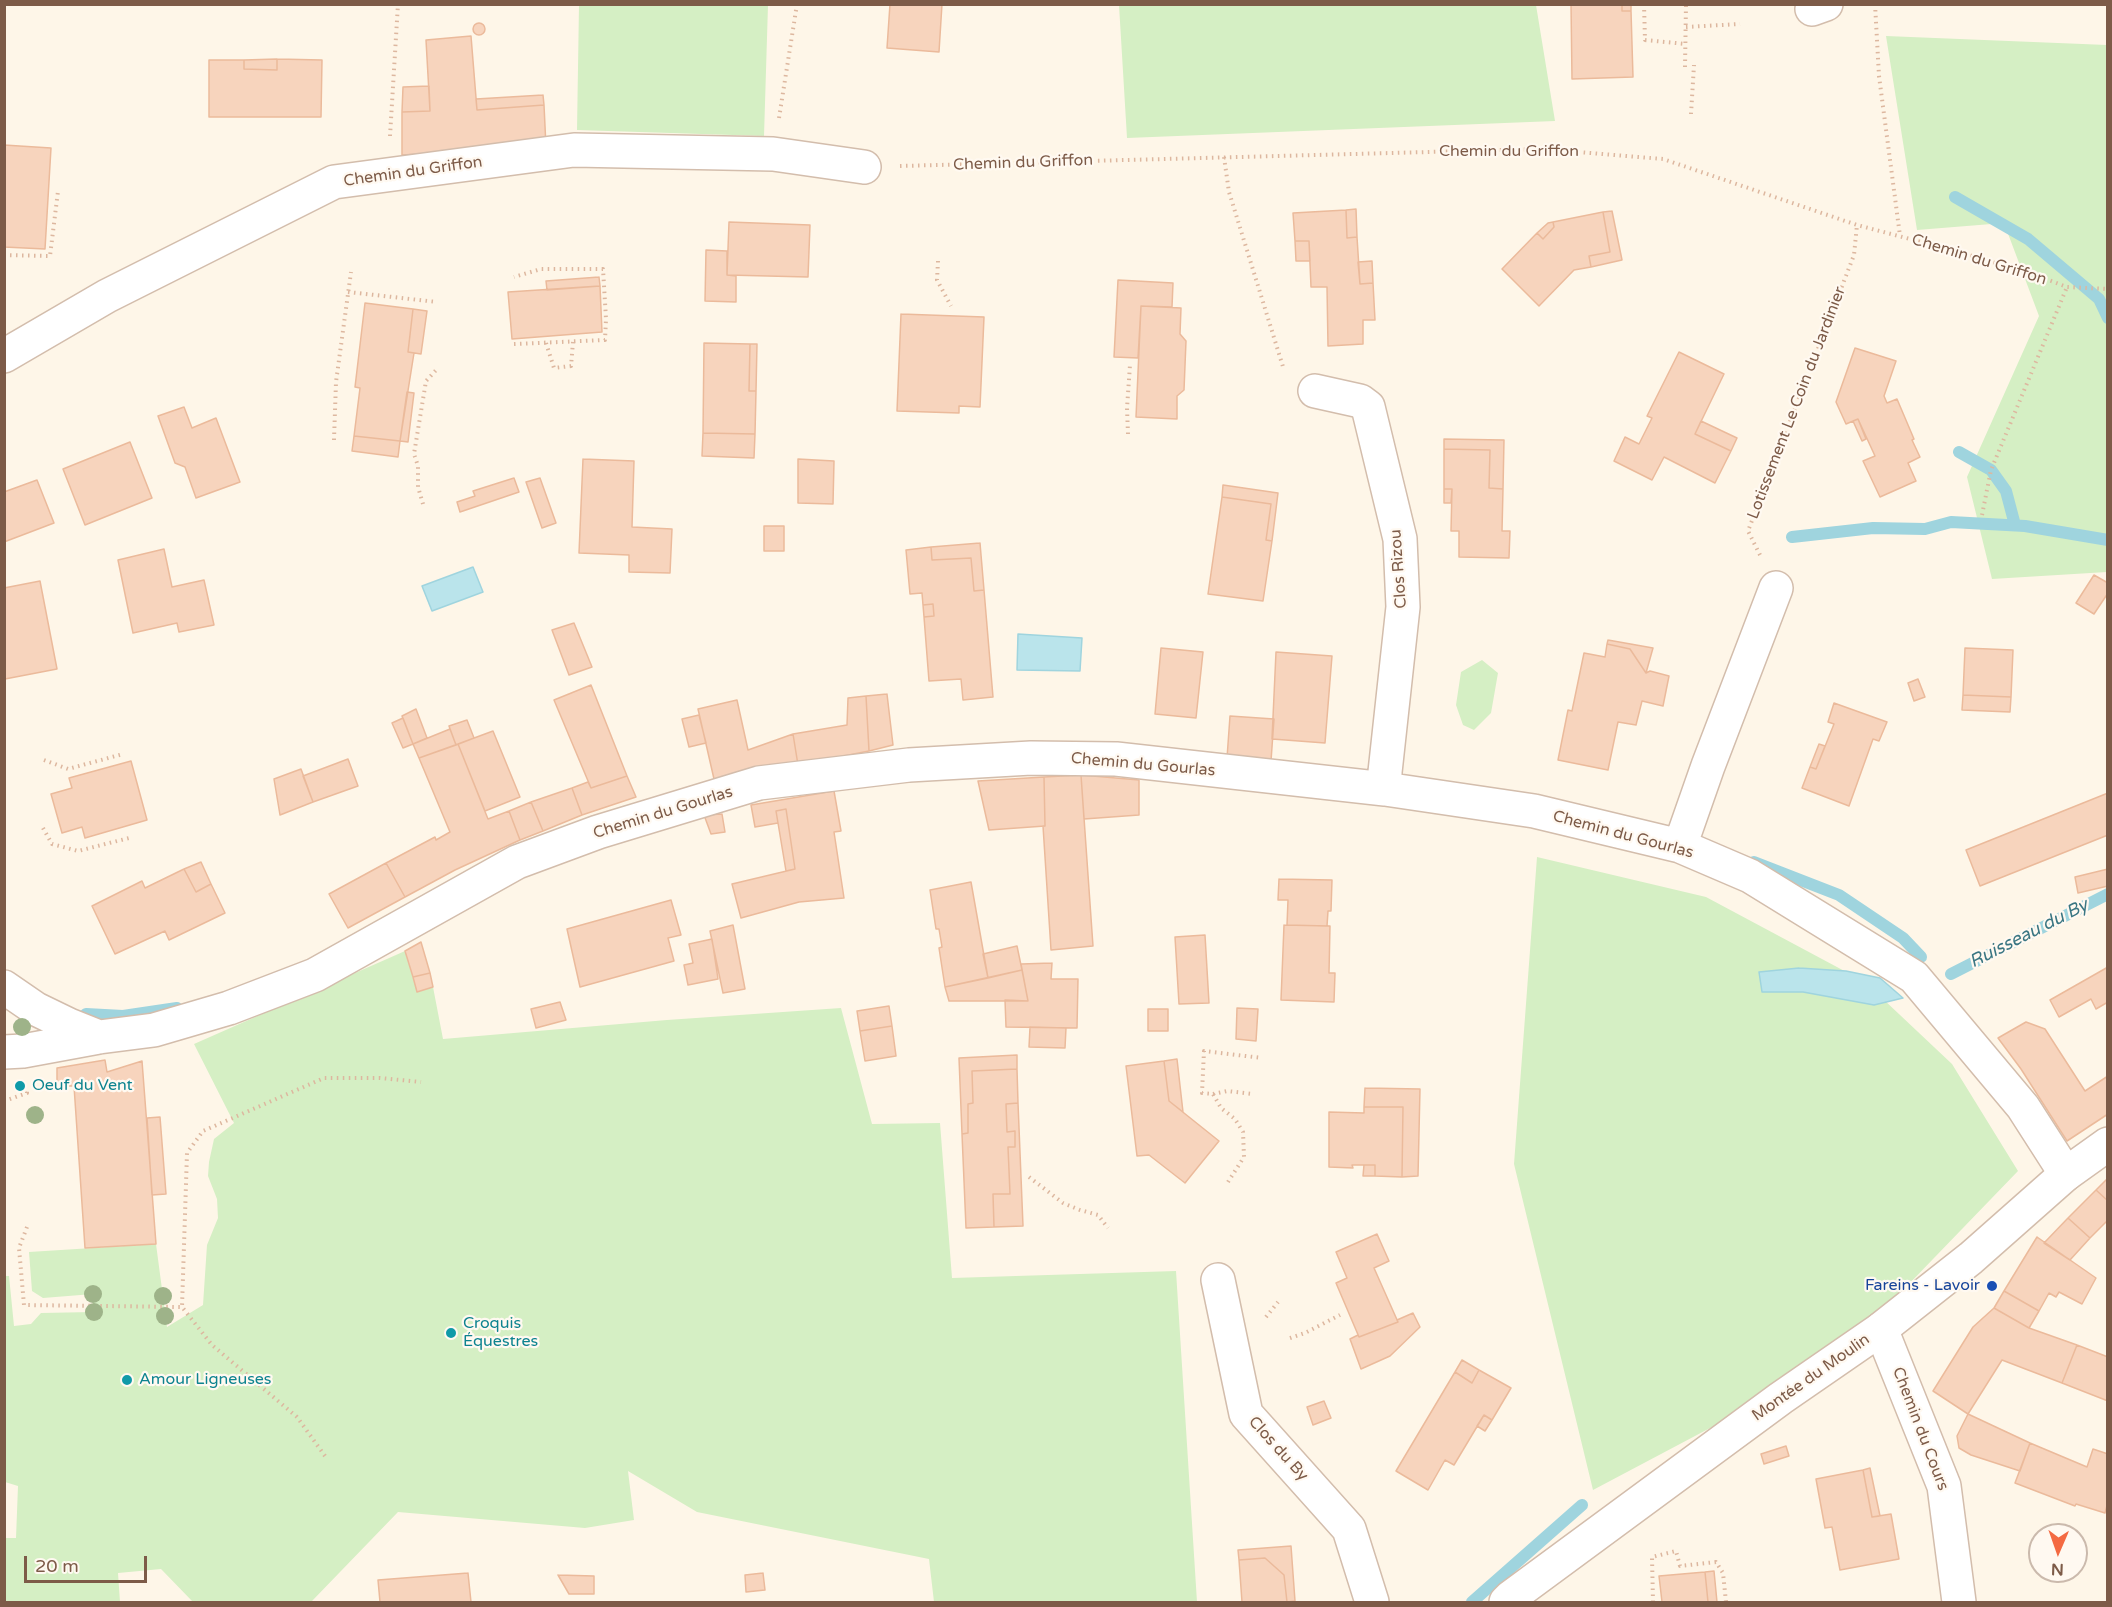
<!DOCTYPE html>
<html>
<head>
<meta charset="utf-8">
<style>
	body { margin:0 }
	#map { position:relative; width:2112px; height:1607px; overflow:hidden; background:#fef6e8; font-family:"Varela Round",sans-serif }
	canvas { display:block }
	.frame { position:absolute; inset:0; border:6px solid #7d5b48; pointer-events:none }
	.north { position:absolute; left:2028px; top:1523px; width:60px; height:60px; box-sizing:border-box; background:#fff9f1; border:2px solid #cbbaad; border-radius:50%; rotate:182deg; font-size:16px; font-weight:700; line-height:24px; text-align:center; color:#7d5b48 }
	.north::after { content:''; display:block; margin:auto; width:21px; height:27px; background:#f46a42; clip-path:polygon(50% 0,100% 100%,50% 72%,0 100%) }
	.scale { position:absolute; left:24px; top:1556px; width:123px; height:27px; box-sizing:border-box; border:3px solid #7d5b48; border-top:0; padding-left:8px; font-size:18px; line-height:21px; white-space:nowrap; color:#7d5b48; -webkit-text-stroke:4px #fff9f1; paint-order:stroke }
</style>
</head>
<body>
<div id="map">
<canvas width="2112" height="1607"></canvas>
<div class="frame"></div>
<div class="north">N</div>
<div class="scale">20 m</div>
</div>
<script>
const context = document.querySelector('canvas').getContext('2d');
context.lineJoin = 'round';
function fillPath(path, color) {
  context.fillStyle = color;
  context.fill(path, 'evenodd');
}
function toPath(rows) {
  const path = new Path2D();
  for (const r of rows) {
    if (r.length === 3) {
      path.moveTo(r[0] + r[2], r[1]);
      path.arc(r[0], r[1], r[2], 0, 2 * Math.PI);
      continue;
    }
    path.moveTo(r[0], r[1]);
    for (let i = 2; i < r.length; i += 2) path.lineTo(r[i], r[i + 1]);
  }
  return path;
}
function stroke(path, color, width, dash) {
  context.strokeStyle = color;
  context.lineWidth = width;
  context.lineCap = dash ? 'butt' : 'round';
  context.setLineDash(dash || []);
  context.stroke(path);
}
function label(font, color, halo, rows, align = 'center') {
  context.font = font + ' "Varela Round",sans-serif';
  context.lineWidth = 4.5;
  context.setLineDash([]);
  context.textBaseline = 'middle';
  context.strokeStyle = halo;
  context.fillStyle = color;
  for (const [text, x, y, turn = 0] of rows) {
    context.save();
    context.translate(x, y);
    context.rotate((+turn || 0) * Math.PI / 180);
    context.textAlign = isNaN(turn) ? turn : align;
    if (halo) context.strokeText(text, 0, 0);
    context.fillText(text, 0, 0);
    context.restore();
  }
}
const green = toPath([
	[579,5,768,5,764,136,577,130],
	[1119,5,1536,5,1555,121,1127,138],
	[1886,36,2107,45,2107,572,1992,579,1967,477,2039,316,2004,223,1917,230],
	[1482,660,1498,673,1491,713,1474,730,1463,725,1456,705,1461,672],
	[1537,857,1706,897,1865,982,1952,1064,2018,1171,1879,1315,1729,1418,1593,1490,1514,1164],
	[405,951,417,991,433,987,443,1039,667,1020,841,1008,872,1124,940,1123,952,1278,1176,1271,1197,1602,934,1602,929,1559,697,1512,628,1471,634,1520,585,1528,398,1512,312,1601,307,1602,193,1602,161,1569,118,1573,120,1602,5,1602,5,1538,16,1538,18,1486,5,1482,4,1276,9,1276,14,1326,31,1324,41,1313,93,1312,93,1294,43,1298,32,1291,29,1252,156,1244,167,1327,203,1305,207,1245,218,1218,217,1199,208,1176,209,1162,214,1139,234,1123,194,1044]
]);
const water = toPath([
	[473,567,483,592,432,611,422,586,473,567],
	[1018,634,1082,638,1080,671,1017,670,1018,634],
	[1799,968,1846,971,1880,978,1903,998,1874,1005,1803,992,1762,992,1759,972,1799,968]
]);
const stream = toPath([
	[1955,197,2028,239,2099,299,2108,318],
	[1959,452,1991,470,2006,491,2015,525],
	[1792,537,1873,528,1925,529,1951,522,2025,526,2108,540],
	[1754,862,1839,895,1903,938,1921,957],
	[1951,974,2108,894],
	[86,1014,123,1016,177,1008],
	[1472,1602,1582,1505]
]);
const building = toPath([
	[890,4,942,4,939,52,887,48,890,4],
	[1571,4,1622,4,1622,11,1631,11,1633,77,1572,79,1571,4],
	[1622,4,1631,4,1631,11,1622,11,1622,4],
	[479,29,6],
	[471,36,477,110,544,105,546,147,402,155,402,112,430,111,426,40,471,36],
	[277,59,277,70,244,69,244,60,277,59],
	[277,59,322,60,321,117,209,117,209,60,244,60,244,69,277,70,277,59],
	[429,86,430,111,402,112,403,87,429,86],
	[543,95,544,105,477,110,476,99,543,95],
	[4,145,51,148,45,249,4,247,4,145],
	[1356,209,1357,237,1347,238,1346,210,1356,209],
	[1346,210,1347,238,1357,237,1360,284,1373,283,1375,320,1363,320,1363,344,1328,346,1327,287,1311,287,1309,241,1295,241,1293,213,1346,210],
	[1612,211,1622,260,1591,267,1589,256,1610,252,1603,212,1612,211],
	[1603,212,1610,252,1589,256,1591,267,1574,270,1539,306,1502,269,1537,233,1543,239,1554,227,1553,222,1603,212],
	[729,222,810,225,808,277,727,275,729,222],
	[1553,222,1554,227,1543,239,1537,233,1548,223,1553,222],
	[1295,241,1309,241,1310,261,1296,261,1295,241],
	[706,250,727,251,727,275,736,276,736,302,705,301,706,250],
	[1372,261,1373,283,1360,284,1358,262,1372,261],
	[599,277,600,286,547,290,546,281,599,277],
	[1118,280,1173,283,1172,307,1141,306,1138,358,1114,357,1118,280],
	[600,286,602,332,512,339,508,292,600,286],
	[365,303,413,309,408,352,414,353,400,441,354,436,360,388,355,387,365,303],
	[1141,306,1181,308,1180,334,1186,341,1184,390,1177,396,1177,419,1136,417,1141,306],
	[413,309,427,311,421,354,408,352,413,309],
	[901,314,984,317,980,407,959,406,959,413,897,411,901,314],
	[704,343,750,344,749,391,756,391,755,434,703,433,704,343],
	[750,344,757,344,756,391,749,391,750,344],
	[1855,348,1896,361,1884,396,1887,403,1897,399,1914,439,1912,440,1920,457,1908,463,1916,481,1880,497,1863,461,1875,456,1858,419,1846,424,1836,402,1855,348],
	[1679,352,1724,374,1695,434,1731,451,1715,483,1664,457,1652,480,1614,461,1625,437,1639,444,1652,418,1647,416,1679,352],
	[407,392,414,393,408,442,400,441,407,392],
	[184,407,192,428,216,418,240,482,196,498,185,467,175,463,158,416,184,407],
	[1858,419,1866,439,1862,441,1853,421,1858,419],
	[1701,421,1737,438,1731,451,1695,434,1701,421],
	[703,433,755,434,754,458,702,456,703,433],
	[354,436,400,441,398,457,352,451,354,436],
	[1444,439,1504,440,1503,489,1489,488,1490,450,1444,449,1444,439],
	[130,442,152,498,85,525,63,469,130,442],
	[1444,449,1490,450,1489,488,1503,489,1502,531,1510,531,1509,558,1459,557,1459,531,1451,531,1452,489,1444,489,1444,449],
	[583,459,634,461,632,527,672,529,670,573,629,572,629,555,579,553,583,459],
	[798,459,834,461,833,504,798,503,798,459],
	[514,478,519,492,460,512,457,502,475,496,473,491,514,478],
	[540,478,556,523,542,528,526,482,540,478],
	[37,480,54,523,4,542,4,492,37,480],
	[1223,485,1278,493,1272,541,1266,540,1271,504,1222,497,1223,485],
	[1444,489,1452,489,1451,503,1444,503,1444,489],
	[1222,497,1271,504,1266,540,1272,541,1263,601,1208,594,1222,497],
	[764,526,784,526,784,551,764,551,764,526],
	[980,543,984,590,974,591,971,558,932,560,931,547,980,543],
	[931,547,932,560,971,558,974,591,984,590,993,697,963,700,961,679,929,681,924,617,934,616,933,604,923,605,922,593,910,594,906,550,931,547],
	[164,549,172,587,204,580,214,625,179,632,177,623,133,633,118,560,164,549],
	[2094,575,2108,583,2108,593,2094,614,2076,603,2094,575],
	[40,581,57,669,5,679,4,588,40,581],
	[933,604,934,616,924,617,923,605,933,604],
	[574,623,592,667,569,675,552,630,574,623],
	[1608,640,1653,648,1646,673,1630,649,1607,644,1608,640],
	[1607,644,1630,649,1646,673,1650,671,1669,676,1663,706,1642,701,1636,725,1618,722,1608,770,1558,760,1568,710,1572,711,1584,653,1605,657,1607,644],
	[1161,648,1203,652,1196,718,1155,714,1161,648],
	[1965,648,2013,650,2011,697,1963,695,1965,648],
	[1276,652,1332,656,1325,743,1272,739,1276,652],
	[1918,679,1925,697,1914,701,1908,683,1918,679],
	[591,685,627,776,591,788,554,700,591,685],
	[887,694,893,745,869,751,866,696,887,694],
	[1963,695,2011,697,2010,712,1962,710,1963,695],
	[866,696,869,751,798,765,793,734,847,725,848,698,866,696],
	[737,700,748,750,793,734,798,765,714,779,698,709,737,700],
	[1834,703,1887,722,1879,741,1873,739,1849,806,1802,788,1810,767,1816,769,1834,724,1828,722,1834,703],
	[416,709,427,738,413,744,402,716,416,709],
	[699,715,706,743,689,747,682,719,699,715],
	[1230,716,1274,719,1271,761,1227,758,1230,716],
	[403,718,413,744,403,748,392,723,403,718],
	[467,720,474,738,456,745,449,726,467,720],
	[450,729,456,745,419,758,413,744,450,729],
	[493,731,520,797,485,811,458,744,493,731],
	[458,744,488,819,509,811,520,840,455,870,405,897,386,863,435,837,436,840,450,832,419,758,458,744],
	[1819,744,1825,746,1816,769,1810,767,1819,744],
	[348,759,358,786,313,802,303,776,348,759],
	[131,761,147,820,85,838,82,827,62,833,51,794,72,788,69,778,131,761],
	[301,769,313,802,280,815,274,779,301,769],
	[1081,775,1139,780,1139,815,1084,819,1081,775],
	[1081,775,1093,946,1051,950,1043,826,1045,826,1044,777,1081,775],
	[627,776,636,797,582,815,572,788,588,782,591,788,627,776],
	[1044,777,1045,826,989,830,978,781,1044,777],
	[572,788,582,815,543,831,531,802,572,788],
	[834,791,841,831,834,832,844,898,799,902,741,918,732,884,795,869,786,809,776,811,778,823,755,827,751,805,834,791],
	[2108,793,2108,835,1980,886,1966,850,2108,793],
	[531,802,543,831,520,840,509,811,531,802],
	[786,809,795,869,786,871,776,811,786,809],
	[722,814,725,832,711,834,704,815,722,814],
	[201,862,211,884,196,892,184,869,201,862],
	[386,863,405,897,348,928,329,894,386,863],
	[184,869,196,892,211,884,225,913,169,940,165,931,115,954,92,906,142,881,145,888,184,869],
	[2108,869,2108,886,2078,893,2075,877,2108,869],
	[1279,879,1332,880,1331,911,1328,911,1327,926,1287,925,1288,900,1278,900,1279,879],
	[971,882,988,978,945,987,939,948,942,947,939,929,936,929,930,890,971,882],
	[671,900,681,935,668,938,674,961,580,987,567,929,671,900],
	[733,925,745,989,723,993,710,931,733,925],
	[1284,925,1330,926,1329,973,1335,973,1334,1002,1281,1000,1284,925],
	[1205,935,1209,1003,1179,1004,1175,937,1205,935],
	[712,939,718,979,688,985,684,965,693,963,689,944,712,939],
	[421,942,430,973,413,977,405,951,421,942],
	[1017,946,1022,970,988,978,983,954,1017,946],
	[1052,963,1051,979,1078,979,1077,1028,1006,1027,1005,1000,1028,1001,1021,964,1052,963],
	[2108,967,2108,1002,2096,1009,2091,999,2059,1017,2050,1000,2108,967],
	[1022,970,1028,1001,949,1001,945,987,1022,970],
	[430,973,433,987,417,992,413,977,430,973],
	[560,1002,566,1020,536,1028,531,1009,560,1002],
	[889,1006,892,1026,860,1031,857,1011,889,1006],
	[1237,1008,1258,1009,1256,1041,1236,1039,1237,1008],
	[1148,1009,1168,1009,1168,1031,1148,1031,1148,1009],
	[2026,1022,2045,1029,2085,1091,2108,1076,2108,1114,2067,1141,2021,1069,1998,1038,2026,1022],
	[892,1026,896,1056,865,1061,860,1031,892,1026],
	[1030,1027,1066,1028,1065,1048,1029,1047,1030,1027],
	[1017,1055,1017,1069,972,1071,973,1103,968,1104,968,1133,962,1134,959,1058,1017,1055],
	[1177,1059,1183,1112,1169,1101,1164,1061,1177,1059],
	[105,1060,107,1072,142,1061,156,1244,85,1248,74,1086,57,1086,57,1068,105,1060],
	[1164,1061,1169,1101,1219,1141,1185,1183,1149,1155,1137,1156,1126,1066,1164,1061],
	[1017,1069,1018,1103,1006,1104,1007,1132,1015,1131,1015,1147,1008,1147,1010,1194,993,1194,994,1227,966,1228,962,1134,968,1133,968,1104,973,1103,972,1071,1017,1069],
	[1365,1088,1420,1089,1418,1176,1402,1177,1403,1107,1364,1107,1365,1088],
	[1018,1103,1023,1226,994,1227,993,1194,1010,1194,1008,1147,1015,1147,1015,1131,1007,1132,1006,1104,1018,1103],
	[1364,1107,1403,1107,1402,1177,1375,1176,1375,1165,1352,1165,1353,1168,1329,1167,1329,1112,1364,1113,1364,1107],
	[160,1117,166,1194,152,1195,147,1118,160,1117],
	[1364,1165,1375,1165,1375,1176,1363,1176,1364,1165],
	[2108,1178,2108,1201,2096,1190,2108,1178],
	[2096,1190,2108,1201,2108,1220,2090,1238,2068,1218,2096,1190],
	[2068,1218,2090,1238,2070,1260,2044,1243,2068,1218],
	[1377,1234,1389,1261,1374,1268,1398,1322,1359,1337,1336,1283,1347,1278,1336,1252,1377,1234],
	[2037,1237,2096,1278,2082,1304,2059,1292,2056,1297,2049,1293,2039,1311,2004,1291,2037,1237],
	[2004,1291,2039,1311,2029,1328,1994,1308,2004,1291],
	[1994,1308,2029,1328,2077,1345,2062,1383,2002,1360,1968,1414,1933,1391,1973,1327,1994,1308],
	[1413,1313,1420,1327,1390,1356,1361,1369,1350,1339,1358,1335,1359,1337,1398,1322,1397,1320,1413,1313],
	[2077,1345,2108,1357,2108,1401,2062,1383,2077,1345],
	[1462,1360,1479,1370,1472,1383,1455,1372,1462,1360],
	[1479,1370,1511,1388,1492,1420,1484,1415,1454,1465,1445,1460,1428,1490,1396,1471,1455,1372,1472,1383,1479,1370],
	[1324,1401,1331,1418,1313,1425,1307,1407,1324,1401],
	[1968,1414,2030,1443,2020,1471,1971,1455,1959,1448,1957,1436,1968,1414],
	[1484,1415,1492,1420,1485,1431,1477,1426,1484,1415],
	[2030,1443,2087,1467,2093,1449,2108,1454,2108,1502,2105,1513,2076,1504,2075,1506,2015,1483,2030,1443],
	[1786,1446,1789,1456,1764,1464,1761,1454,1786,1446],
	[1870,1468,1880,1516,1872,1517,1863,1470,1870,1468],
	[1863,1470,1872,1517,1891,1514,1899,1559,1840,1570,1832,1527,1825,1528,1816,1479,1863,1470],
	[1291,1546,1295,1601,1287,1602,1284,1575,1265,1558,1239,1560,1238,1550,1291,1546],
	[1265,1558,1284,1575,1287,1602,1242,1602,1239,1560,1265,1558],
	[1714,1571,1717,1602,1708,1602,1705,1572,1714,1571],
	[1705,1572,1708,1602,1662,1602,1659,1576,1705,1572],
	[468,1573,471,1602,380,1602,378,1580,468,1573],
	[763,1573,765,1590,746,1592,745,1575,763,1573],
	[558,1575,594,1576,594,1594,569,1594,558,1575]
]);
const path = toPath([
	[1644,4,1645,40,1686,44],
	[1875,4,1879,76,1900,236],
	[1686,27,1740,24],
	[1685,67,1686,4],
	[1691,114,1694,65],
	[779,118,797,4],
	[390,136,398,4],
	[1224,157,1229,192,1284,370],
	[900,166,1542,149,1663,159,1857,225,1959,252,2038,276,2067,287,2108,289],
	[4,255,50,256,58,191],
	[938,261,937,280,951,306],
	[348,292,437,302],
	[546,343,554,368,571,366,573,342],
	[514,344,605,340,606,319,603,269,541,269,514,277],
	[1128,434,1127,408,1130,365],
	[334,440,336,382,351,272],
	[423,504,418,487,418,466,414,454,426,381,438,368],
	[1982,515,1991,470,2067,287],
	[1760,555,1748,531,1854,255,1857,225],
	[44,760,68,769,123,754],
	[43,828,52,844,78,851,129,838],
	[1213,1094,1227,1091,1253,1094],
	[4,1101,27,1093,27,1088],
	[1029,1177,1063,1203,1080,1210,1098,1215,1108,1228],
	[1228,1182,1244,1157,1243,1132,1235,1119,1221,1108,1213,1094,1202,1093,1204,1051,1262,1058],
	[27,1227,19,1248,24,1305,182,1307],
	[1266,1317,1278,1302],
	[1290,1338,1305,1333,1340,1315],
	[325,1456,297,1417,212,1345,182,1307,187,1153,203,1131,324,1078,380,1078,421,1082],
	[1653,1602,1652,1557,1676,1551,1680,1566,1716,1562,1723,1573,1726,1602]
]);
const minor = toPath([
	[1812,9,1826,4],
	[4,356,107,296,334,182,574,150,773,154,864,167],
	[1315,391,1360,401,1368,407,1400,539,1403,607,1385,772,1385,789],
	[1680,846,1708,766,1776,588],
	[4,987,36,1009,69,1025,99,1037],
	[4,1052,23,1051,99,1037,154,1030,229,1008,315,975,517,862,598,832,759,783,909,765,1031,758,1116,759,1385,789,1534,811,1680,846,1750,876,1914,977,2023,1107,2066,1174],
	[1218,1280,1246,1414,1349,1529,1372,1602],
	[1881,1329,1944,1486,1959,1602]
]);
const tertiary = toPath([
	[1506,1602,1511,1597,1781,1398,1881,1329,1971,1258,2066,1174,2108,1144]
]);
const trees = [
	[22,1027],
	[35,1115],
	[93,1294],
	[163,1296],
	[94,1312],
	[165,1316]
];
const markers = [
	[20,1086,6,"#0f9aa8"],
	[1992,1286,6,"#1a4fb4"],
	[451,1333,6,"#0f9aa8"],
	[127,1380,6,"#0f9aa8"]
];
const streetNames = [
	["Chemin du Griffon",1509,152],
	["Chemin du Griffon",1023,163,-2],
	["Chemin du Griffon",413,172,-8],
	["Chemin du Griffon",1979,260,17],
	["Lotissement Le Coin du Jardinier",1797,403,-69],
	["Clos Rizou",1399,569,-94],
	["Chemin du Gourlas",1143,765,5],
	["Chemin du Gourlas",663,813,-17],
	["Chemin du Gourlas",1623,835,15],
	["Montée du Moulin",1811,1378,-35],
	["Chemin du Cours",1920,1429,69],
	["Clos du By",1278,1449,48]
];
const cultureNames = [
	["Oeuf du Vent",32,1086],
	["Croquis",463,1324],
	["Équestres",463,1342],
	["Amour Ligneuses",139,1380]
];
const transitNames = [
	["Fareins - Lavoir",1980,1286]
];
const waterNames = [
	["Ruisseau du By",2029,934,-27]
];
fillPath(green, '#d5efc4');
fillPath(water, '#bae4eb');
stroke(water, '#9fd4de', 1.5);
stroke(stream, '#9fd4de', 12);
fillPath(building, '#f7d4bd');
stroke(building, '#ebba9b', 1.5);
stroke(minor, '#d3bdac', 36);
stroke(tertiary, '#d3bdac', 36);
stroke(path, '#ddb79f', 4, [1.5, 4.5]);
stroke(minor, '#fff', 33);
stroke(tertiary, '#fff', 33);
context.fillStyle = '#9eb389';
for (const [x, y] of trees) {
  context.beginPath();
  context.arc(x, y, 9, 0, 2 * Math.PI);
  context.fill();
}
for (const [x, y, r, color] of markers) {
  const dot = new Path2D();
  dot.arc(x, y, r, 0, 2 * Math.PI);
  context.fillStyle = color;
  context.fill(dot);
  stroke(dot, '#fff9f1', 2);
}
label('16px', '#7d5b48', '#fff9f1', streetNames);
label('16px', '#0d838f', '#fff9f1', cultureNames, 'left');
label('16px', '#164399', '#fff9f1', transitNames, 'right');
label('italic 18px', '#3a7683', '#fff9f1', waterNames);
</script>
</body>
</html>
